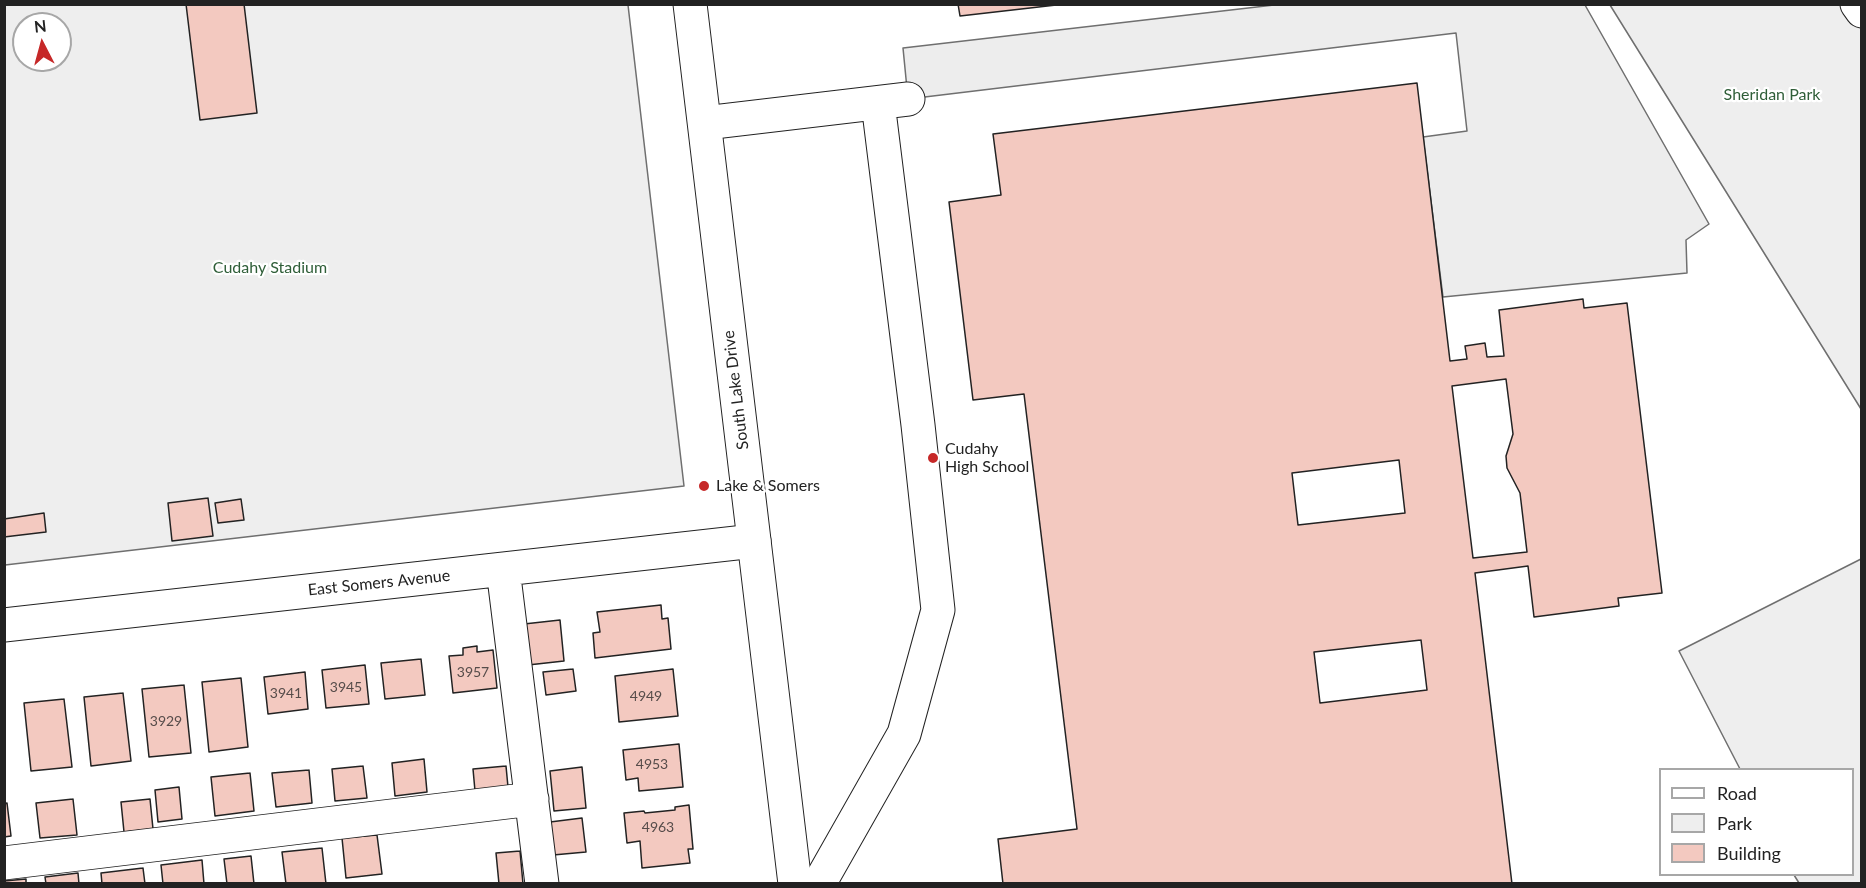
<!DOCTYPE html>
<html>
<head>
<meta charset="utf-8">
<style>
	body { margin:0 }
	#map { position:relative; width:1866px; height:888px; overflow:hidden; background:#fff; font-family:Lato,sans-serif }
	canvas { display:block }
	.frame { position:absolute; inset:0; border:6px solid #222; pointer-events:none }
	.legend { position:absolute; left:1659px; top:768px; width:195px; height:108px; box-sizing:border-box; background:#fff; border:2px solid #a7a7a7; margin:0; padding:8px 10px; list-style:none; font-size:18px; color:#222 }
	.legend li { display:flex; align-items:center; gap:12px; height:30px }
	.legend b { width:30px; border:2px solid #a7a7a7 }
	.north { position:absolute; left:12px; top:12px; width:60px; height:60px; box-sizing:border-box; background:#fff; border:2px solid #a7a7a7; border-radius:50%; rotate:354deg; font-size:16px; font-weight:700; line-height:24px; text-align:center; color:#222 }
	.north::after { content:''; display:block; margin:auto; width:21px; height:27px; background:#c62828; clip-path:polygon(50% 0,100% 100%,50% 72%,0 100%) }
</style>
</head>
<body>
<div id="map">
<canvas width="1866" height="888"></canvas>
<div class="frame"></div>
<ul class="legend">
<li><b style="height:8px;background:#fff"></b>Road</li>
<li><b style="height:16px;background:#eee"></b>Park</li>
<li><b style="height:16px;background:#f3c9c0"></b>Building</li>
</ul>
<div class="north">N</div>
</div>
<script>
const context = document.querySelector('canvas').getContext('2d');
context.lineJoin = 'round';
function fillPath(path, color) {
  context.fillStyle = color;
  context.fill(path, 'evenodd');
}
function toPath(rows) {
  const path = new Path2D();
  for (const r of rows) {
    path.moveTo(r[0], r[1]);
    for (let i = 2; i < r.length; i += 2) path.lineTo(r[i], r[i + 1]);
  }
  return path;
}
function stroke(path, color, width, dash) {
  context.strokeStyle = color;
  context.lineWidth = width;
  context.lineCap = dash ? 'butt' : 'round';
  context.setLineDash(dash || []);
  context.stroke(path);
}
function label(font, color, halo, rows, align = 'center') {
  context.font = font + ' Lato,sans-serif';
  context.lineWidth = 4.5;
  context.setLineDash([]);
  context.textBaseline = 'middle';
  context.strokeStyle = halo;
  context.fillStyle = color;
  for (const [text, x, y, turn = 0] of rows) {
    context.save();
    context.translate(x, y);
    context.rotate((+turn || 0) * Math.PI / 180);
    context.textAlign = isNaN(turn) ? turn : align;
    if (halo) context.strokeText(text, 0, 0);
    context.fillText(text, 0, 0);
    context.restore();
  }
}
const green = toPath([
	[4,5,628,5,684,486,5,565,4,5],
	[24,24,60,24,60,60,24,60,24,24],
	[1610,5,1861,5,1861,409,1610,5],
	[1861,559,1861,883,1799,883,1794,875,1852,874,1852,770,1740,769,1679,651,1861,559]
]);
const parking = toPath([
	[1274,5,1585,5,1709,224,1686,240,1687,273,1443,297,1423,137,1467,131,1456,33,908,99,903,48,1274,5]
]);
const building = toPath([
	[186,4,244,4,257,113,200,120,186,4],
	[958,4,1065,4,960,16,958,4],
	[1417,83,1450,361,1467,359,1465,346,1485,343,1487,357,1504,356,1499,310,1583,299,1584,308,1627,303,1662,593,1618,598,1619,606,1534,617,1528,566,1475,573,1512,884,1003,884,998,839,1077,829,1024,394,973,400,949,202,1001,195,993,134,1417,83],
	[1506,379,1513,434,1506,456,1507,468,1520,493,1527,552,1473,558,1452,386,1506,379],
	[1399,460,1405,513,1298,525,1292,473,1399,460],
	[1421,640,1427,690,1320,703,1314,652,1421,640],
	[208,498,213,536,172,541,168,503,208,498],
	[241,499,244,520,218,523,215,503,241,499],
	[44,513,46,532,4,537,4,519,44,513],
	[661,605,662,619,668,618,671,649,595,658,593,633,600,632,597,612,661,605],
	[560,620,564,661,528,665,524,624,560,620],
	[477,646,477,652,493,650,497,688,453,693,449,656,463,655,463,648,477,646],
	[421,659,425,695,385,699,381,663,421,659],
	[365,665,369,704,326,708,322,670,365,665],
	[573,669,576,691,546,695,543,672,573,669],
	[673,669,678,716,619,722,615,676,673,669],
	[305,672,308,709,268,714,264,677,305,672],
	[241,678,248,747,209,752,202,682,241,678],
	[184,685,191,753,149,757,142,689,184,685],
	[123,693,131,761,91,766,84,697,123,693],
	[64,699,72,767,31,771,24,703,64,699],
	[679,744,683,787,639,791,638,778,626,780,623,750,679,744],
	[424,759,427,792,395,796,392,763,424,759],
	[363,766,367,798,335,801,332,769,363,766],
	[506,766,508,787,475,791,473,769,506,766],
	[582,767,586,808,554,811,550,771,582,767],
	[309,770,312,803,276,807,272,773,309,770],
	[250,773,254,811,215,816,211,777,250,773],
	[179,787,182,819,158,822,155,790,179,787],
	[73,799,77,835,40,838,36,803,73,799],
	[150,799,153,829,124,832,121,802,150,799],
	[7,803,11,836,4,837,4,804,7,803],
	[689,805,693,849,688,849,690,863,642,868,640,841,627,843,624,813,644,811,645,813,675,810,675,807,689,805],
	[582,818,586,852,553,855,550,822,582,818],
	[377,835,382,874,346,878,342,838,377,835],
	[322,848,326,884,286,884,282,852,322,848],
	[520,851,523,884,499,884,496,853,520,851],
	[251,856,254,884,227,884,224,859,251,856],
	[202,860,204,884,163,884,161,865,202,860],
	[143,868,145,884,102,884,101,873,143,868],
	[78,873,79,884,46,884,45,877,78,873],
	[26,879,26,884,4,884,4,881,26,879]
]);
const minor = toPath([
	[1857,4,1862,11],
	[705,123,908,99],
	[503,569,542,884],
	[4,625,754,541],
	[4,863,532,799],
	[819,884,904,734,938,610,918,425,878,103]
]);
const major = toPath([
	[690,4,795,884]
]);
const markers = [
	[933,458,6,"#c62828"],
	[704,486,6,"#c62828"]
];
const numberNames = [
	["3957",473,672],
	["3945",346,687],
	["3941",286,693],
	["4949",646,696],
	["3929",166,721],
	["4953",652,764],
	["4963",658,827]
];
const parkNames = [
	["Sheridan Park",1772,95],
	["Cudahy Stadium",270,268]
];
const streetNames = [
	["South Lake Drive",736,390,-97],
	["East Somers Avenue",379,583,-6]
];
const poiNames = [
	["Cudahy",945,449],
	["High School",945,467],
	["Lake & Somers",716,486]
];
fillPath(green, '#eee');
stroke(green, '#6f6f6f', 1.5);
fillPath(parking, '#ededed');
stroke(parking, '#6f6f6f', 1.5);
fillPath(building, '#f3c9c0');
stroke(building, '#222', 1.5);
stroke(minor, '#222', 35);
stroke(major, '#222', 35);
stroke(minor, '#fff', 33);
stroke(major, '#fff', 33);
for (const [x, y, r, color] of markers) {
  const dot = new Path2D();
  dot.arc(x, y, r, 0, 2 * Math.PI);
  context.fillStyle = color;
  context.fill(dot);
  stroke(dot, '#fff', 2);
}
label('14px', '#564c4a', null, numberNames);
label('16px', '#2f5e38', '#fff', parkNames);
label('16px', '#222', '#fff', streetNames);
label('16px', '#222', '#fff', poiNames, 'left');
</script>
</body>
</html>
